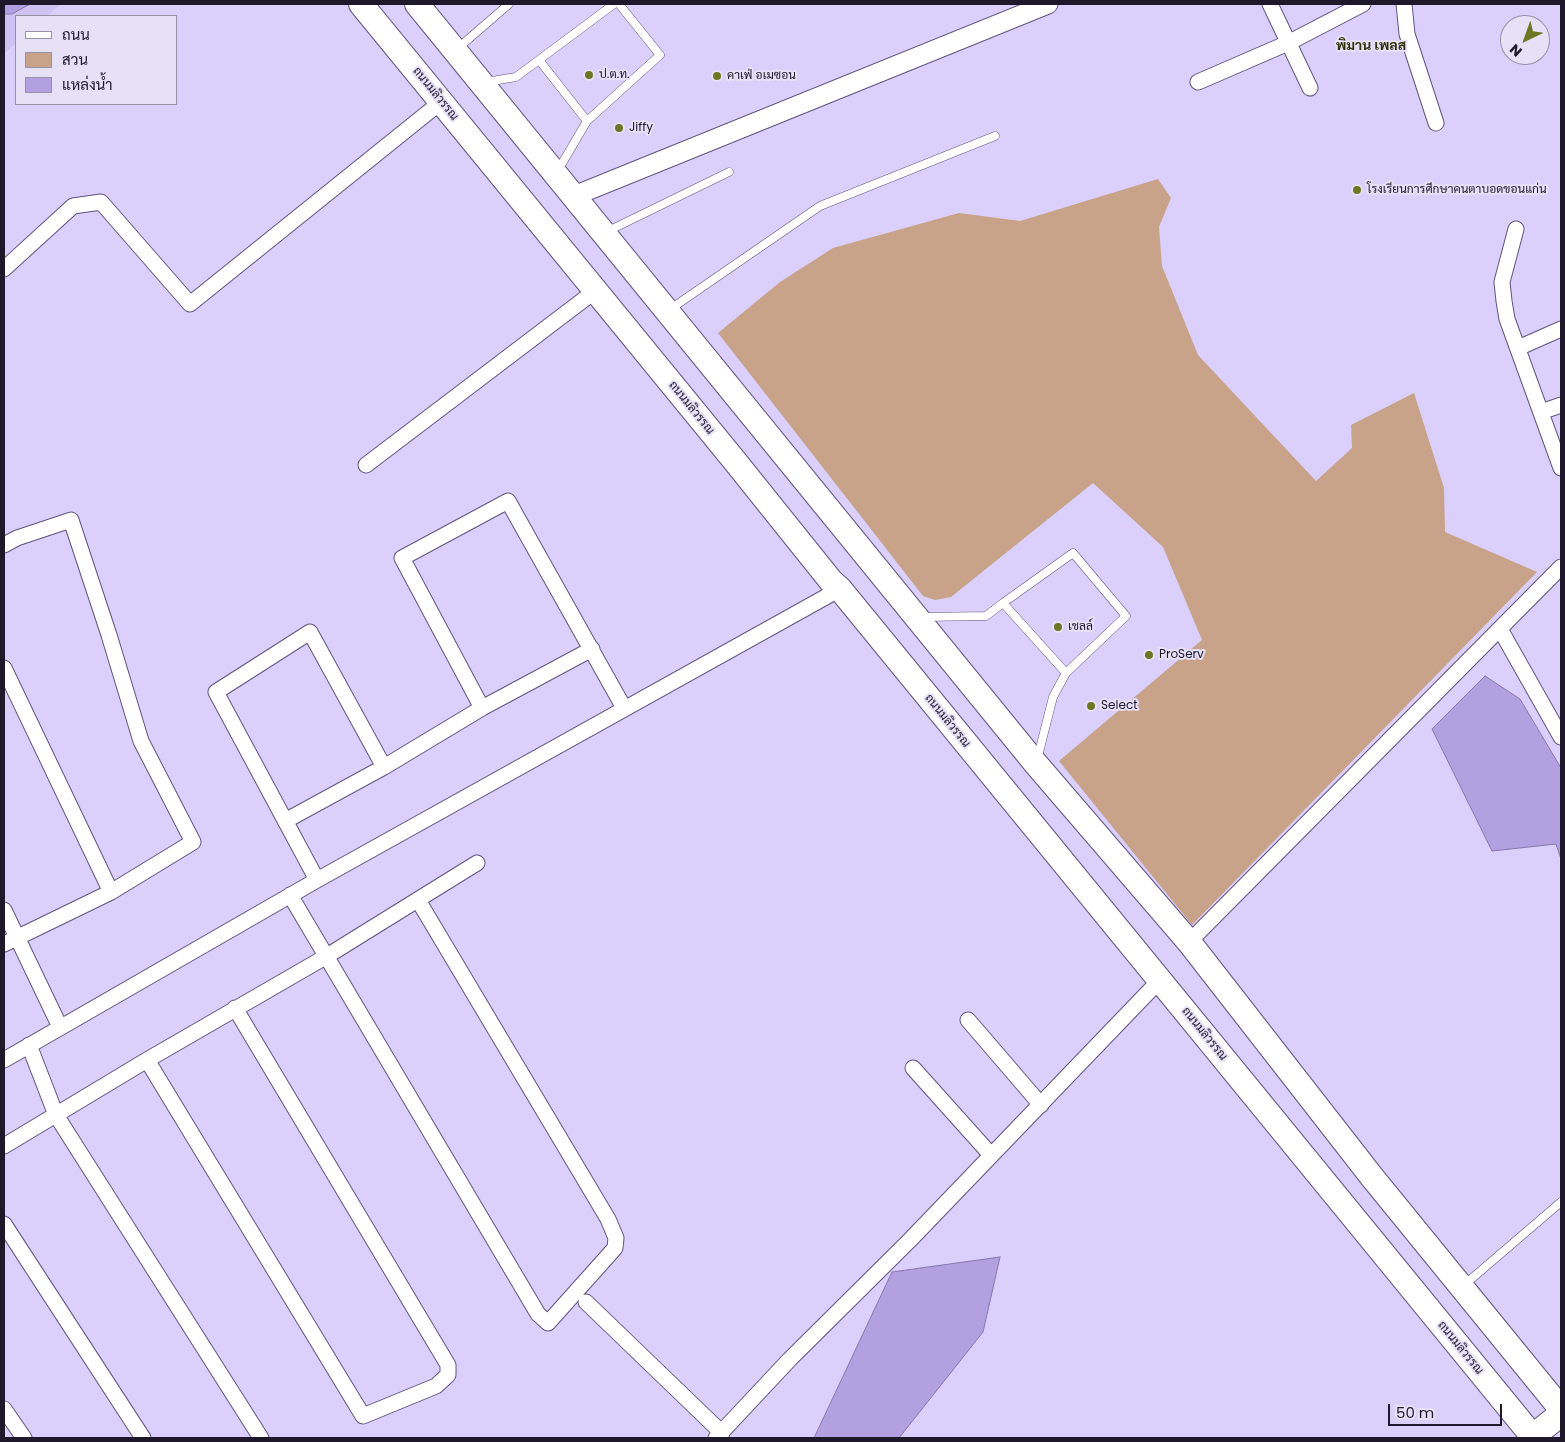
<!DOCTYPE html>
<html>
<head>
<meta charset="utf-8">
<style>
	body { margin:0 }
	#map { position:relative; width:1565px; height:1442px; overflow:hidden; background:#dbd0fb; font-family:Poppins,Sarabun,sans-serif }
	canvas { display:block }
	.frame { position:absolute; inset:0; border:5px solid #1e182b; pointer-events:none }
	.legend { position:absolute; left:15px; top:15px; width:162px; height:90px; box-sizing:border-box; background:#e6e1f7; border:1px solid #9691a5; margin:0; padding:6px 9px; list-style:none; font-size:15px; color:#1e182b }
	.legend li { display:flex; align-items:center; gap:10px; height:25px }
	.legend b { width:25px; border:1px solid #9691a5 }
	.north { position:absolute; left:1500px; top:15px; width:50px; height:50px; box-sizing:border-box; background:#e6e1f7; border:1px solid #9691a5; border-radius:50%; rotate:222deg; font-size:14px; font-weight:700; line-height:20px; text-align:center; color:#1e182b }
	.north::after { content:''; display:block; margin:auto; width:18px; height:22px; background:#6c7723; clip-path:polygon(50% 0,100% 100%,50% 72%,0 100%) }
	.scale { position:absolute; left:1388px; top:1404px; width:114px; height:22px; box-sizing:border-box; border:2px solid #1e182b; border-top:0; padding-left:6px; font-size:15px; line-height:18px; white-space:nowrap; color:#1e182b; -webkit-text-stroke:4px #e6e1f7; paint-order:stroke }
</style>
</head>
<body>
<div id="map">
<canvas width="1565" height="1442"></canvas>
<div class="frame"></div>
<ul class="legend">
<li><b style="height:6px;background:#fff"></b>ถนน</li>
<li><b style="height:14px;background:#c8a389"></b>สวน</li>
<li><b style="height:14px;background:#b2a0e0"></b>แหล่งน้ำ</li>
</ul>
<div class="north">N</div>
<div class="scale">50 m</div>
</div>
<script>
const context = document.querySelector('canvas').getContext('2d');
context.lineJoin = 'round';
function fillPath(path, color) {
  context.fillStyle = color;
  context.fill(path, 'evenodd');
}
function toPath(rows) {
  const path = new Path2D();
  for (const r of rows) {
    path.moveTo(r[0], r[1]);
    for (let i = 2; i < r.length; i += 2) path.lineTo(r[i], r[i + 1]);
  }
  return path;
}
function stroke(path, color, width, dash) {
  context.strokeStyle = color;
  context.lineWidth = width;
  context.lineCap = dash ? 'butt' : 'round';
  context.setLineDash(dash || []);
  context.stroke(path);
}
function label(font, color, halo, rows, align = 'center') {
  context.font = font + ' Poppins,Sarabun,sans-serif';
  context.lineWidth = 4;
  context.setLineDash([]);
  context.textBaseline = 'middle';
  context.strokeStyle = halo;
  context.fillStyle = color;
  for (const [text, x, y, turn = 0] of rows) {
    context.save();
    context.translate(x, y);
    context.rotate((+turn || 0) * Math.PI / 180);
    context.textAlign = isNaN(turn) ? turn : align;
    if (halo) context.strokeText(text, 0, 0);
    context.fillText(text, 0, 0);
    context.restore();
  }
}
const built = toPath([
	[4,4,61,4,47,16,16,16,16,43,4,54]
]);
const green = toPath([
	[1158,179,1171,198,1159,227,1162,266,1198,355,1316,481,1352,448,1351,425,1414,393,1444,488,1445,532,1537,572,1192,925,1059,761,1202,640,1163,547,1093,483,951,597,935,600,923,596,718,333,780,282,833,248,959,213,1020,221]
]);
const water = toPath([
	[4,4,30,4,12,14,4,14,4,4],
	[1485,676,1520,699,1561,768,1561,859,1556,844,1492,851,1432,729,1485,676],
	[1000,1257,983,1332,899,1438,814,1438,892,1272,1000,1257]
]);
const service = toPath([
	[457,49,509,4],
	[539,60,587,121],
	[486,82,516,77,614,4],
	[557,172,587,121,660,55,619,4],
	[606,232,729,172],
	[669,310,820,206,995,136],
	[1003,603,1073,553,1126,616,1066,673],
	[922,617,986,616,1003,603,1066,673,1053,697,1037,760],
	[1463,1286,1561,1202]
]);
const minor = toPath([
	[1270,4,1310,88],
	[1404,4,1407,34,1436,123],
	[1198,82,1288,43,1363,4],
	[1516,229,1502,282,1504,301,1507,319,1561,468],
	[4,269,73,206,101,202,190,304,441,102],
	[1518,348,1561,329],
	[1541,412,1561,405],
	[366,465,595,291],
	[4,545,17,538,71,520,109,635,141,741,193,842,111,892,4,944],
	[1500,629,1561,737],
	[4,668,111,892],
	[482,708,402,558,508,501,624,708],
	[285,821,384,767,482,708,592,649],
	[317,880,216,692,310,632,384,767],
	[290,895,538,1314,548,1323,615,1248,616,1238,608,1219,418,900],
	[4,910,60,1027],
	[1189,942,1561,567],
	[968,1020,1041,1105],
	[29,1045,56,1115,261,1438],
	[4,1060,317,880,840,589],
	[147,1060,363,1416,436,1386,448,1375,448,1365,235,1008],
	[913,1068,991,1155],
	[4,1146,147,1060,327,956,477,863],
	[4,1224,143,1438],
	[586,1302,722,1433],
	[4,1409,24,1438],
	[716,1438,790,1359,910,1240,1159,981]
]);
const tertiary = toPath([
	[574,196,1048,4]
]);
const primary = toPath([
	[361,4,734,460,831,581,840,589,1534,1438],
	[417,4,1036,764,1189,942,1372,1177,1561,1409],
	[1532,1437,1561,1414]
]);
const markers = [
	[589,75,5,"#6c7723"],
	[717,76,5,"#6c7723"],
	[619,128,5,"#6c7723"],
	[1357,190,5,"#6c7723"],
	[1058,627,5,"#6c7723"],
	[1149,655,5,"#6c7723"],
	[1091,706,5,"#6c7723"]
];
const poiNames = [
	["ป.ต.ท.",599,75],
	["คาเฟ่ อเมซอน",727,76],
	["Jiffy",629,128],
	["โรงเรียนการศึกษาคนตาบอดขอนแก่น",1367,190],
	["เชลล์",1068,627],
	["ProServ",1159,655],
	["Select",1101,706]
];
const streetNames = [
	["ถนนมลิวรรณ",435,94,51],
	["ถนนมลิวรรณ",691,408,51],
	["ถนนมลิวรรณ",947,721,51],
	["ถนนมลิวรรณ",1204,1034,51],
	["ถนนมลิวรรณ",1460,1348,51]
];
const neighbourhoodNames = [
	["พิมาน เพลส",1371,46]
];
fillPath(built, '#cec2f2');
fillPath(green, '#c8a389');
fillPath(water, '#b2a0e0');
stroke(water, '#8677aa', 1);
stroke(service, '#605381', 9);
stroke(minor, '#605381', 17);
stroke(tertiary, '#605381', 21);
stroke(primary, '#605381', 26);
stroke(service, '#fff', 8);
stroke(minor, '#fff', 15);
stroke(tertiary, '#fff', 19);
stroke(primary, '#fff', 24);
for (const [x, y, r, color] of markers) {
  const dot = new Path2D();
  dot.arc(x, y, r, 0, 2 * Math.PI);
  context.fillStyle = color;
  context.fill(dot);
  stroke(dot, '#e6e1f7', 2);
}
label('12px', '#1e182b', '#e6e1f7', poiNames, 'left');
label('12px', '#1e182b', '#e6e1f7', streetNames);
label('bold 14px', '#2e330b', '#e6e1f7', neighbourhoodNames);
</script>
</body>
</html>
